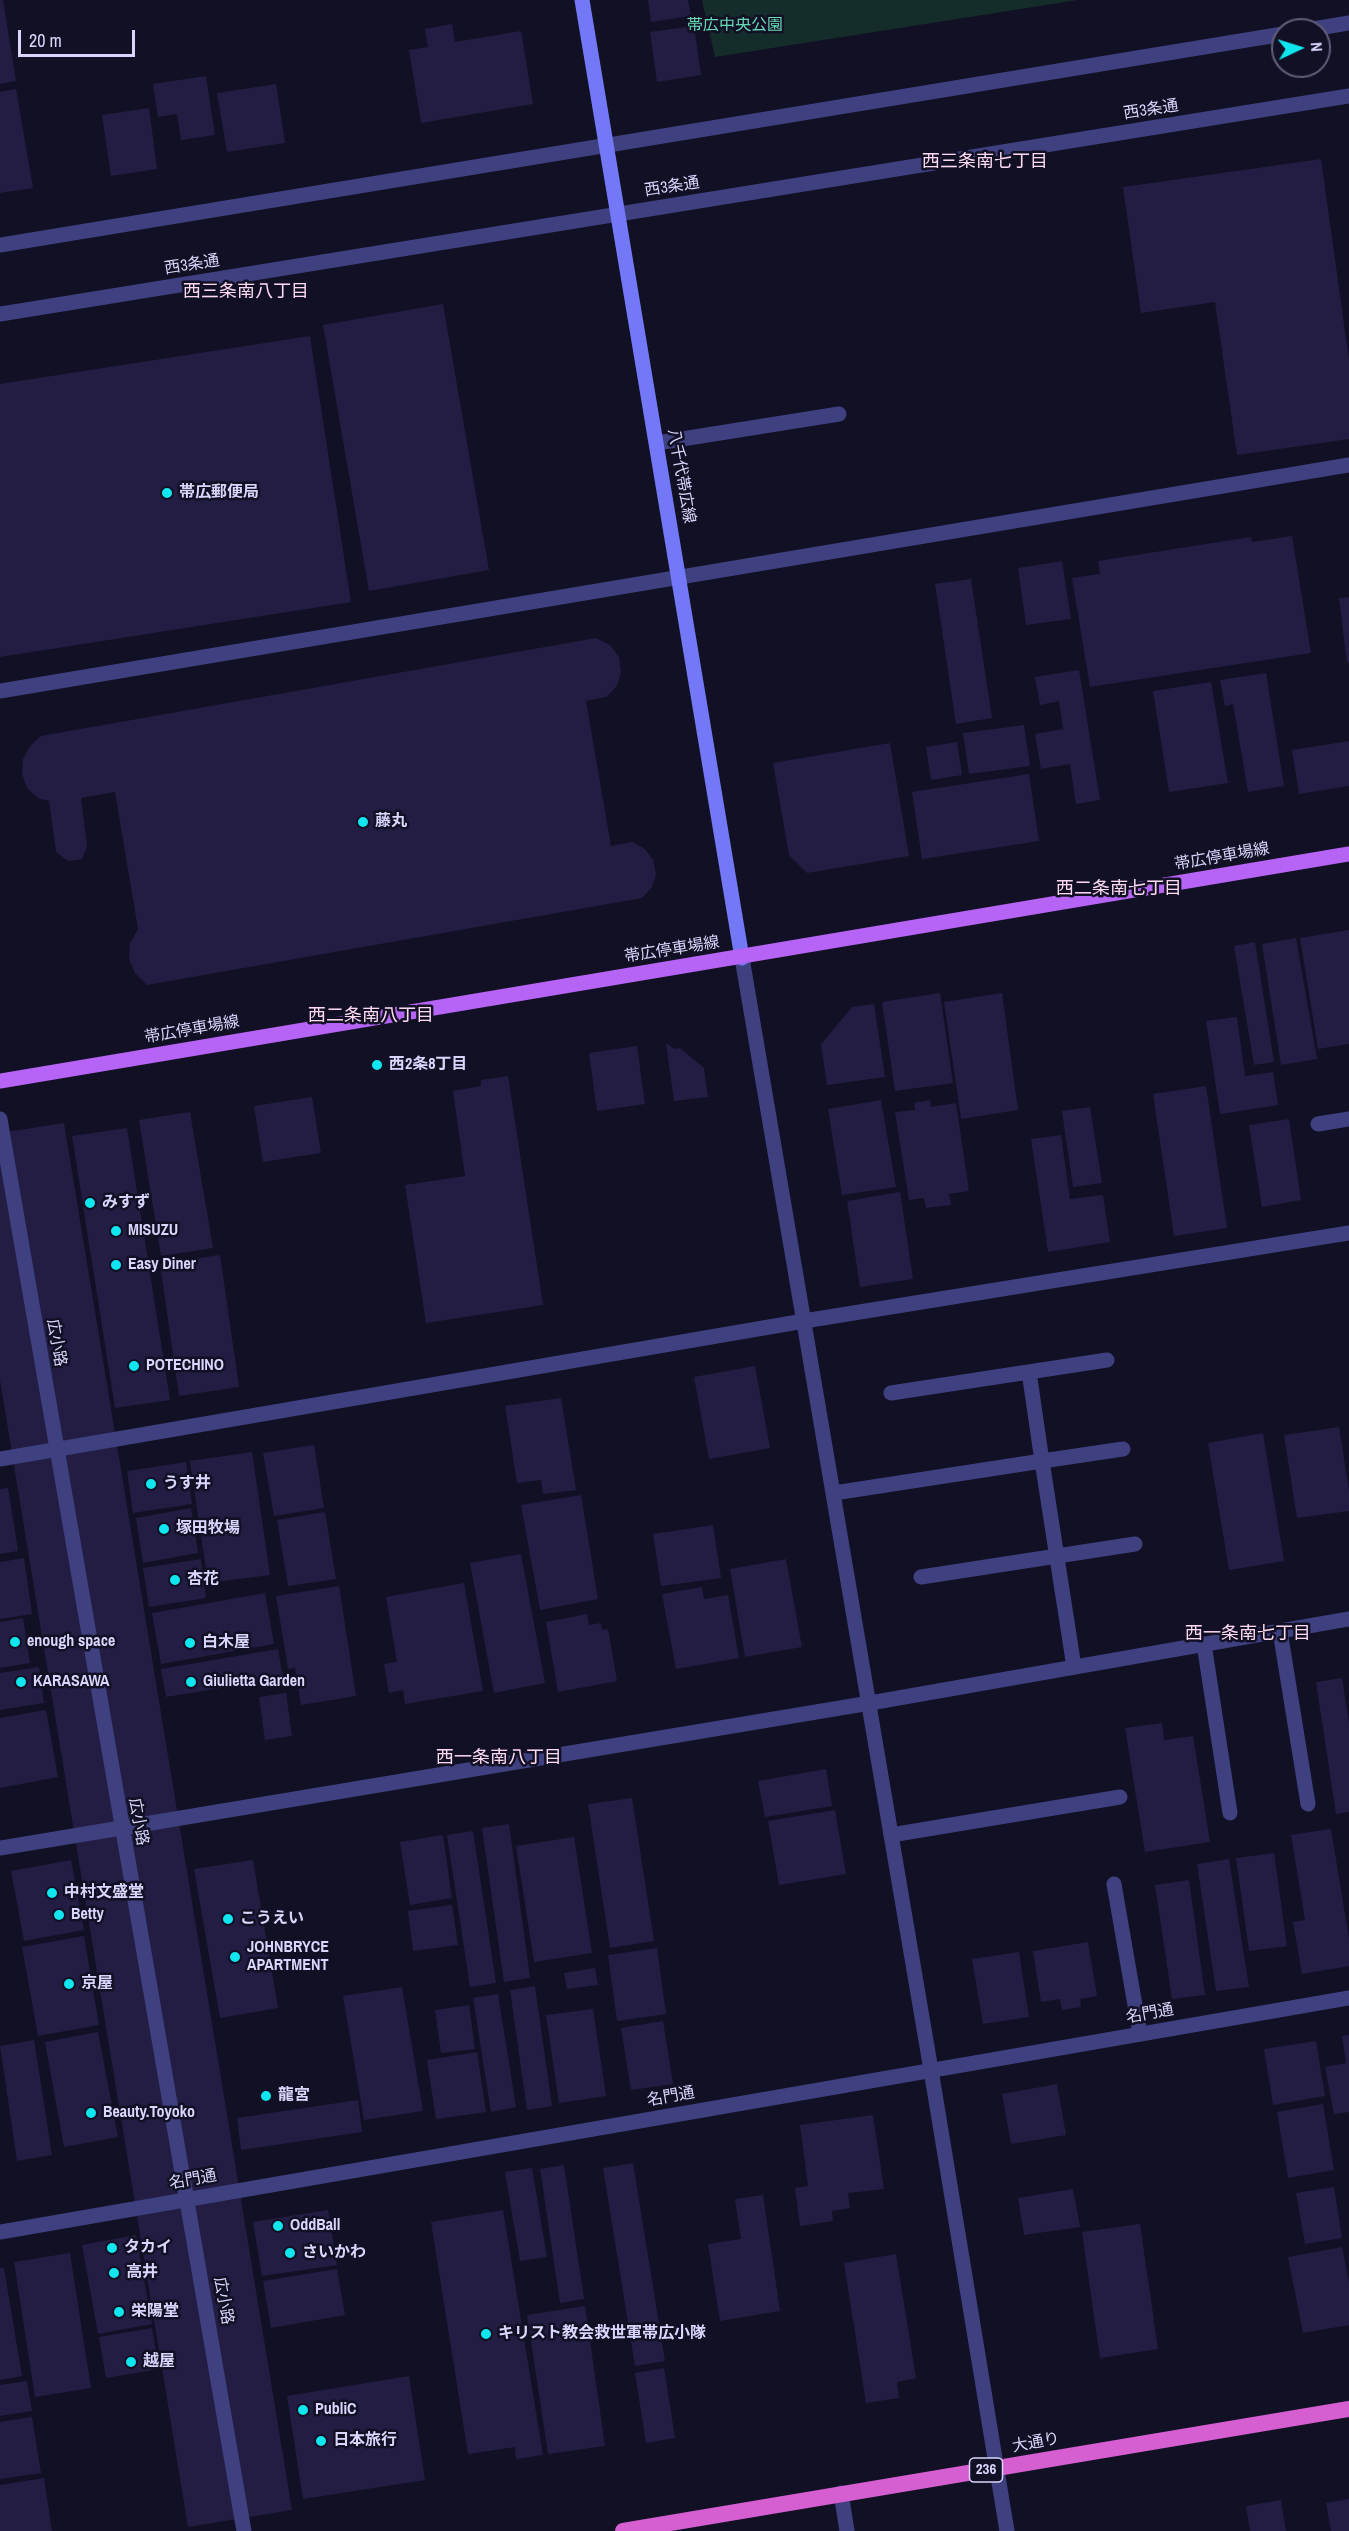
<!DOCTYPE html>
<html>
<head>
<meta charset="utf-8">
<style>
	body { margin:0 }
	#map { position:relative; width:1349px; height:2531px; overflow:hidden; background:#121024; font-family:"Archivo Narrow",sans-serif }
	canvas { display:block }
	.north { position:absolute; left:1271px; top:18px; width:60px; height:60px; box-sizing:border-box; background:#121024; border:2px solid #615f7a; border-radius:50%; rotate:86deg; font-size:16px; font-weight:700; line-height:24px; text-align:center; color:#d8d6fc }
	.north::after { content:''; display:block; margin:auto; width:21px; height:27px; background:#0fe6ef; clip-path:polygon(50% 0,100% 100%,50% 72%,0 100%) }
	.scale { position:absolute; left:18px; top:30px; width:117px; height:27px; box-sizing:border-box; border:3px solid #d8d6fc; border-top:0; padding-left:8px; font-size:18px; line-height:21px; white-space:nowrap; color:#d8d6fc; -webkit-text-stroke:4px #121024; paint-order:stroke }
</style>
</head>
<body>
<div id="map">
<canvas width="1349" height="2531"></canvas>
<div class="north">N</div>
<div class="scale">20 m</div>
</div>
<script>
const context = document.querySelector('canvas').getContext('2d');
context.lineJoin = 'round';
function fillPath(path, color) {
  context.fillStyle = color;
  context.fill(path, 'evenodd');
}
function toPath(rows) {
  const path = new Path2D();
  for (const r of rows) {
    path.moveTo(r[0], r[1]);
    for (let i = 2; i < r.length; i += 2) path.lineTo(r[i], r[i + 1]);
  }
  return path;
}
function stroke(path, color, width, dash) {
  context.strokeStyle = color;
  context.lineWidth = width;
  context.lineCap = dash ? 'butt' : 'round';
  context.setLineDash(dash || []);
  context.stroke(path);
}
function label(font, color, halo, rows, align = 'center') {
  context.font = font + ' "Archivo Narrow","Noto Sans JP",sans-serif';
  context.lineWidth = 5;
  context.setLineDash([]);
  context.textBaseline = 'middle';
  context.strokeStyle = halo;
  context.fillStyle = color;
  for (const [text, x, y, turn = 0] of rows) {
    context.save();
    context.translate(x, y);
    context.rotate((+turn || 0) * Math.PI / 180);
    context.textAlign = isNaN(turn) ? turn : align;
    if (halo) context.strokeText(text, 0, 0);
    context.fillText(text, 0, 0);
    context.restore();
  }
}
const green = toPath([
	[702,0,1078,0,715,57]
]);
const building = toPath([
	[0,0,3,0,16,81,0,84],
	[648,0,688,0,691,16,651,22],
	[452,24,455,42,521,31,533,104,421,123,409,50,428,47,425,29],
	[694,26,701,75,657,82,650,32],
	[206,76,215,135,181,140,177,114,158,117,153,84],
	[276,84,285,143,227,152,217,93],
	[16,89,33,188,0,193,0,92],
	[149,108,157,169,111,176,102,115],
	[1321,159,1349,360,1349,439,1237,455,1215,302,1141,313,1123,187],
	[443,304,489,570,369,591,323,325],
	[310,336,351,602,0,657,0,384],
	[1292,536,1311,653,1090,687,1072,578,1100,574,1098,561,1251,537,1252,542],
	[1062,561,1071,619,1026,625,1018,568],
	[971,579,992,718,956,724,935,584],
	[1349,597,1349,662,1347,663,1339,598],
	[596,638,610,645,619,657,621,672,617,686,606,697,586,701,611,846,632,842,645,849,653,860,656,874,652,887,642,898,147,985,135,973,129,959,130,943,138,929,115,792,81,798,87,846,82,859,68,861,56,852,49,801,38,798,27,788,22,774,23,759,30,746,41,736],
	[1079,670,1100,800,1076,804,1070,764,1041,769,1035,734,1063,729,1059,701,1040,705,1035,677],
	[1266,673,1284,786,1248,792,1233,704,1225,706,1220,680],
	[1211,682,1228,783,1169,792,1153,691],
	[1024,725,1030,766,969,774,963,733],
	[1349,741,1349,786,1299,794,1292,750],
	[957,742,962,775,931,780,926,747],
	[890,743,909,856,807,873,789,855,773,763],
	[1029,774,1039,841,922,859,912,792],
	[1349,930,1349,1044,1318,1049,1300,938],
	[1296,938,1317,1059,1281,1065,1262,944],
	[1255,942,1274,1062,1254,1065,1234,946],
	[940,993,953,1083,895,1091,882,1002],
	[1002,993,1018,1110,961,1119,944,1002],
	[874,1004,885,1077,827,1085,821,1044,852,1007],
	[1237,1017,1245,1076,1273,1072,1278,1105,1220,1114,1206,1021],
	[666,1043,674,1049,680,1048,704,1068,708,1097,674,1101],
	[637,1046,645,1104,597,1111,589,1053],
	[508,1076,543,1305,426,1323,405,1185,465,1176,453,1091,481,1086,481,1080],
	[1206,1086,1227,1228,1174,1236,1153,1094],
	[312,1097,321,1153,263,1162,254,1106],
	[881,1100,896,1187,842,1195,828,1109],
	[930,1100,931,1107,956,1103,969,1191,949,1194,951,1205,926,1208,924,1198,909,1200,895,1112,915,1110,914,1103],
	[1090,1107,1102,1183,1073,1187,1062,1111],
	[190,1112,213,1248,161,1256,139,1120],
	[1289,1119,1301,1200,1262,1207,1249,1125],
	[64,1123,292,2510,188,2527,0,1380,0,1133],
	[127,1128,170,1400,115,1408,72,1136],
	[1061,1135,1070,1199,1103,1195,1110,1242,1048,1252,1031,1139],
	[900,1192,913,1279,860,1287,847,1201],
	[220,1255,239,1387,179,1396,160,1264],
	[755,1366,770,1448,709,1459,694,1377],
	[561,1398,576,1490,543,1494,541,1480,517,1483,505,1406],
	[1339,1427,1349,1490,1349,1511,1297,1518,1284,1435],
	[1263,1433,1284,1561,1229,1570,1208,1443],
	[314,1445,324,1508,274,1516,263,1453],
	[252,1452,270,1575,208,1583,190,1461],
	[186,1462,192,1504,133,1513,127,1471],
	[8,1488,18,1551,0,1554,0,1489],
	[581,1495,598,1599,540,1610,521,1505],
	[191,1508,198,1553,143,1563,136,1518],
	[325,1512,336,1579,288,1586,277,1520],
	[713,1525,721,1578,661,1586,653,1534],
	[521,1554,545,1683,494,1693,470,1563],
	[24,1558,32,1614,0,1619,0,1562],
	[201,1559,206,1598,149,1607,143,1568],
	[786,1559,802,1647,745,1657,730,1569],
	[464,1583,483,1691,405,1704,403,1690,389,1693,384,1664,397,1662,386,1597],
	[339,1586,356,1696,301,1705,295,1668,288,1669,276,1596],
	[702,1587,704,1599,728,1595,739,1658,676,1669,662,1594],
	[265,1593,274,1644,161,1664,152,1613],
	[587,1614,589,1625,601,1623,602,1630,608,1629,617,1681,558,1692,546,1622],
	[23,1618,30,1663,0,1668,0,1622],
	[278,1649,283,1678,166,1697,161,1669],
	[39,1667,44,1703,0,1710,0,1673],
	[1342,1678,1349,1723,1349,1812,1336,1814,1316,1682],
	[286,1693,292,1736,265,1740,259,1697],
	[46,1710,58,1777,0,1788,0,1718],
	[1162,1723,1164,1740,1193,1736,1210,1842,1145,1852,1125,1728],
	[826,1769,832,1806,765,1817,758,1781],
	[632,1798,654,1941,610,1948,588,1804],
	[835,1810,846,1874,779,1885,768,1821],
	[509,1824,530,1978,504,1982,482,1828],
	[1331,1829,1349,1939,1349,1966,1302,1974,1293,1922,1305,1920,1291,1835],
	[473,1831,496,1983,470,1987,447,1835],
	[443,1835,452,1898,410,1905,400,1842],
	[574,1837,592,1953,534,1962,516,1846],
	[1274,1853,1287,1946,1249,1951,1236,1858],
	[1229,1859,1249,1987,1216,1991,1197,1864],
	[71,1860,84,1930,24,1941,11,1871],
	[253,1860,278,2008,220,2018,194,1869],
	[1189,1880,1205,1995,1172,1999,1155,1885],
	[452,1905,458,1945,413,1951,408,1911],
	[84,1936,99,2025,38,2036,22,1947],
	[1088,1942,1097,1996,1080,1999,1081,2007,1062,2010,1060,1999,1041,2002,1033,1951],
	[657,1948,666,2014,617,2021,608,1955],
	[1019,1952,1029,2017,983,2024,972,1959],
	[595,1968,598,1985,567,1989,564,1973],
	[535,1986,552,2106,527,2110,510,1990],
	[402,1987,423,2111,364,2120,343,1996],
	[498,1994,516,2107,491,2112,473,1998],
	[469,2005,475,2049,441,2053,435,2010],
	[593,2009,606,2096,559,2103,546,2015],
	[663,2021,673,2084,631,2090,621,2028],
	[98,2032,118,2137,64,2147,45,2042],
	[1349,2035,1349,2112,1334,2114,1325,2067,1346,2063,1342,2036],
	[34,2040,52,2155,17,2161,0,2046],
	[1316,2041,1325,2096,1273,2105,1264,2049],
	[477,2052,486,2112,436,2119,427,2060],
	[1057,2084,1066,2135,1011,2144,1002,2094],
	[358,2100,362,2132,241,2150,237,2118],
	[1323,2104,1334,2170,1288,2178,1277,2112],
	[873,2115,884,2189,848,2193,850,2208,832,2211,833,2221,800,2226,795,2188,808,2186,800,2125],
	[633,2163,665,2361,635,2366,603,2168],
	[564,2165,584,2299,560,2303,540,2169],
	[532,2168,547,2257,520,2261,505,2172],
	[1334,2187,1342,2238,1305,2244,1296,2193],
	[1073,2189,1080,2227,1024,2235,1018,2198],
	[763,2195,780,2311,720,2321,708,2244,741,2239,735,2199],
	[328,2210,337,2265,262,2276,253,2222],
	[503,2210,543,2455,516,2459,515,2447,468,2454,431,2222],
	[1140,2224,1158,2349,1100,2358,1082,2232],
	[136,2235,152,2324,98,2334,82,2245],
	[1342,2247,1349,2282,1349,2325,1303,2333,1288,2257],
	[70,2253,91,2388,35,2397,14,2262],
	[896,2254,916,2378,897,2382,899,2398,866,2403,844,2263],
	[0,2268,4,2268,22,2376,0,2380],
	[337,2269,345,2315,271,2328,263,2281],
	[585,2306,605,2446,548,2454,527,2315],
	[152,2328,159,2369,106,2378,99,2337],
	[664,2368,675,2438,646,2443,635,2373],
	[409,2376,425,2480,303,2499,287,2396],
	[27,2381,32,2411,0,2416,0,2385],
	[32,2417,41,2473,0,2479,0,2422],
	[44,2478,52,2531,0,2531,0,2485],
	[1349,2499,1349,2531,1331,2531,1326,2503],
	[1281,2500,1286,2531,1250,2531,1246,2506]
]);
const service = toPath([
	[657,443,839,414],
	[1318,1124,1349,1119],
	[1029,1372,1042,1461,1123,1449],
	[891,1393,1107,1360],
	[834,1493,1042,1461,1074,1667],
	[921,1577,1135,1544],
	[1280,1631,1308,1804],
	[1204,1644,1230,1813],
	[891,1835,1120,1797],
	[1114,1884,1140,2034],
	[841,2493,847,2531]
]);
const minor = toPath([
	[0,691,1349,465],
	[0,1119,244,2531],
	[0,1459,804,1321,1349,1233],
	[121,1828,870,1703,1349,1619],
	[931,2070,1007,2531],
	[0,2232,1349,1998]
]);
const tertiary = toPath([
	[1307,30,1349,23],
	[0,245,1283,34],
	[0,314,1349,96],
	[742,958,931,2070],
	[0,1848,121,1828]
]);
const secondary = toPath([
	[582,0,742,958]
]);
const primary = toPath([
	[0,1081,1349,854]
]);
const trunk = toPath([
	[623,2531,1349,2409]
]);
const markers = [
	[167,493,6,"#0fe6ef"],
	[363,822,6,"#0fe6ef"],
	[377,1065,6,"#0fe6ef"],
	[90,1203,6,"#0fe6ef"],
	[116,1231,6,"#0fe6ef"],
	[116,1265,6,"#0fe6ef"],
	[134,1366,6,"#0fe6ef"],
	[151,1484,6,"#0fe6ef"],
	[164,1529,6,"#0fe6ef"],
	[175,1580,6,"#0fe6ef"],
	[15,1642,6,"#0fe6ef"],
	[190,1643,6,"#0fe6ef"],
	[21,1682,6,"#0fe6ef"],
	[191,1682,6,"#0fe6ef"],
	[52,1893,6,"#0fe6ef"],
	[59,1915,6,"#0fe6ef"],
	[228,1919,6,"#0fe6ef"],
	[235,1957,6,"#0fe6ef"],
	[69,1984,6,"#0fe6ef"],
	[266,2096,6,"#0fe6ef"],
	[91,2113,6,"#0fe6ef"],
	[278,2226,6,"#0fe6ef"],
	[112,2248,6,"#0fe6ef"],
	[290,2253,6,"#0fe6ef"],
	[114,2273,6,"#0fe6ef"],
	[119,2312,6,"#0fe6ef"],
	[486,2334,6,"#0fe6ef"],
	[131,2362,6,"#0fe6ef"],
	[303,2410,6,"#0fe6ef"],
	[321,2441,6,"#0fe6ef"]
];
const shields = [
	[986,2470,33]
];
const shieldNames = [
	["236",986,2470]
];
const parkNames = [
	["帯広中央公園",735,26]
];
const streetNames = [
	["西3条通",1151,110,-9],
	["西3条通",672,187,-9],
	["西3条通",192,265,-9],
	["八千代帯広線",681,476,80],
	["帯広停車場線",1222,857,-10],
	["帯広停車場線",672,950,-9],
	["帯広停車場線",192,1030,-10],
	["広小路",56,1343,80],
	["広小路",138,1822,80],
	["名門通",1150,2014,-10],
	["名門通",671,2097,-10],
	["名門通",193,2180,-10],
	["広小路",223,2301,80],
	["大通り",1036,2443,-10]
];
const poiNames = [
	["帯広郵便局",179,493],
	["藤丸",375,822],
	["西2条8丁目",389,1065],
	["みすず",102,1203],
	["MISUZU",128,1231],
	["Easy Diner",128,1265],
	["POTECHINO",146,1366],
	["うす井",163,1484],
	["塚田牧場",176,1529],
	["杏花",187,1580],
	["enough space",27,1642],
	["白木屋",202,1643],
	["KARASAWA",33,1682],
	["Giulietta Garden",203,1682],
	["中村文盛堂",64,1893],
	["Betty",71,1915],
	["こうえい",240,1919],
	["JOHNBRYCE",247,1948],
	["APARTMENT",247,1966],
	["京屋",81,1984],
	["龍宮",278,2096],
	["Beauty.Toyoko",103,2113],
	["OddBall",290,2226],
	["タカイ",124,2248],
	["さいかわ",302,2253],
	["高井",126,2273],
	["栄陽堂",131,2312],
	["キリスト教会救世軍帯広小隊",498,2334],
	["越屋",143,2362],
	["PubliC",315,2410],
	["日本旅行",333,2441]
];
const neighbourhoodNames = [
	["西三条南七丁目",985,162],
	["西三条南八丁目",246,292],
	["西二条南七丁目",1119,889],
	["西二条南八丁目",371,1016],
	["西一条南七丁目",1248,1634],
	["西一条南八丁目",499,1758]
];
fillPath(green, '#142d2b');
fillPath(building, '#231d44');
stroke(service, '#3e4080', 15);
stroke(minor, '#3e4080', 15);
stroke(tertiary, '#3e4080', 15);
stroke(secondary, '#7378f6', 15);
stroke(primary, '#b664f5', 15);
stroke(trunk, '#d55ed1', 16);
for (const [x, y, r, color] of markers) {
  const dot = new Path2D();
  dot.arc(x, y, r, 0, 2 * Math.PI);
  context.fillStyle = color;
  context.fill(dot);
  stroke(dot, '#121024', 2);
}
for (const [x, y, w] of shields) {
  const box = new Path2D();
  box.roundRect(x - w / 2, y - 12, w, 24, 4.5);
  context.fillStyle = '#121024';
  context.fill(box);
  stroke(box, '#d8d6fc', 1.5);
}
label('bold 15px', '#d8d6fc', null, shieldNames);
label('16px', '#66d8b5', '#121024', parkNames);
label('16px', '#d8d6fc', '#121024', streetNames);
label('bold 16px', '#d8d6fc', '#121024', poiNames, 'left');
label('18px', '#fcd8f1', '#121024', neighbourhoodNames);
</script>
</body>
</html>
